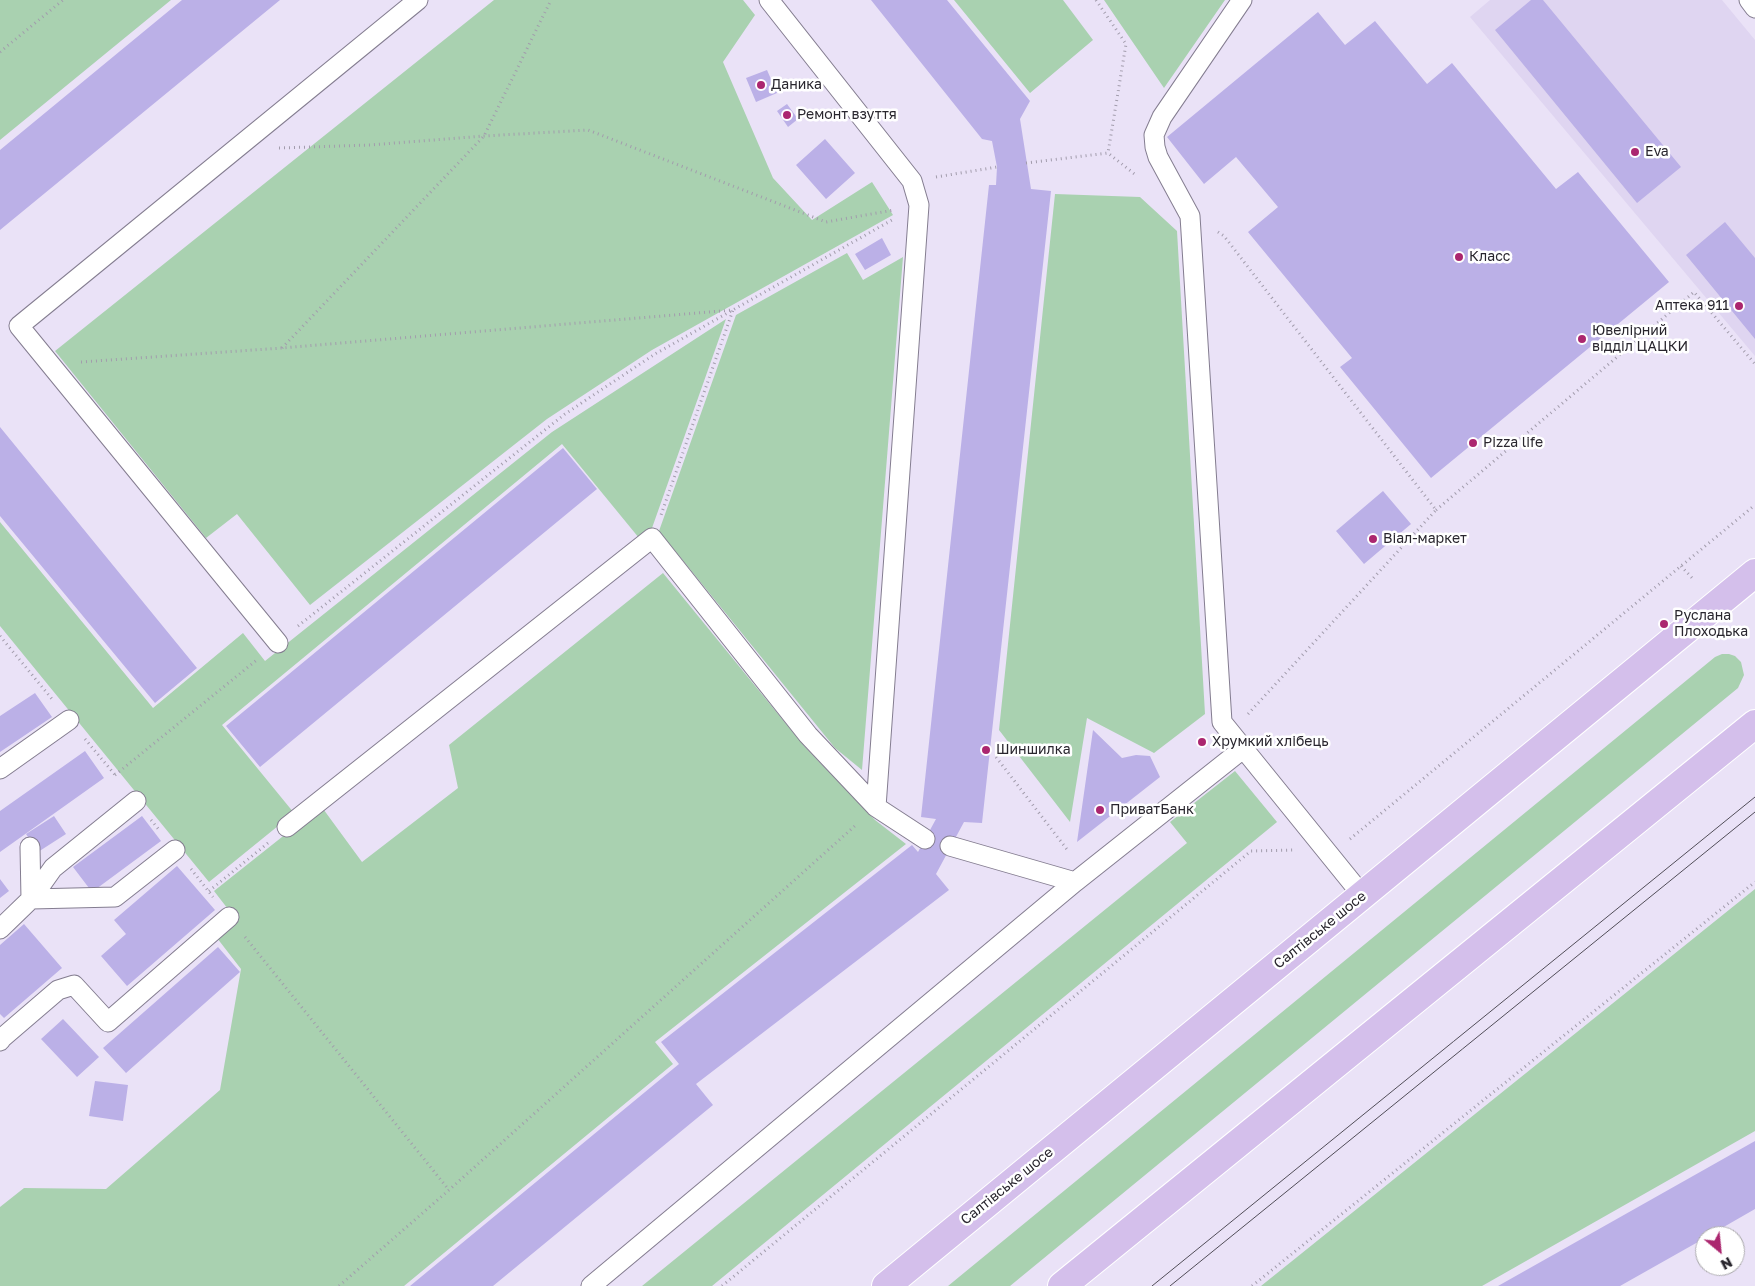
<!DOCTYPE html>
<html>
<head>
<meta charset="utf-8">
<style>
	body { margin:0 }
	#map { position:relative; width:1755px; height:1286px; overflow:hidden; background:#eae2f7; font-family:"Golos Text",sans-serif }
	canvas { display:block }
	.north { position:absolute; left:1695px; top:1226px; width:50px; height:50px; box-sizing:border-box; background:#fff; border:1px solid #a9a8ab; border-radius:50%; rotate:152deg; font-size:14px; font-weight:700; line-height:20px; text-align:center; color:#29262e }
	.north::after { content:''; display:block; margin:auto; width:18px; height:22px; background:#ab266f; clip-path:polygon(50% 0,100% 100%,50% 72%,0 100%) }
</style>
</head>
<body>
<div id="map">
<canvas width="1755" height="1286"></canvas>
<div class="north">N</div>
</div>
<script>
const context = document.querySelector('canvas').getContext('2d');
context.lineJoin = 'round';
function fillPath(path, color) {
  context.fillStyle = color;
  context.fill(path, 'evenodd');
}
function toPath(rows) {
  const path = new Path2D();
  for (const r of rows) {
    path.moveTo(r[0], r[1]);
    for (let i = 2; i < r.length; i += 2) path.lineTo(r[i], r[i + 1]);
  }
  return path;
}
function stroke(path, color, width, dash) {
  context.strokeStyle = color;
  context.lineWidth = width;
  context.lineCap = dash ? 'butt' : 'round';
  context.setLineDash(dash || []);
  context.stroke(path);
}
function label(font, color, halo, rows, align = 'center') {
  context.font = font + ' "Golos Text",sans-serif';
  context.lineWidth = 5;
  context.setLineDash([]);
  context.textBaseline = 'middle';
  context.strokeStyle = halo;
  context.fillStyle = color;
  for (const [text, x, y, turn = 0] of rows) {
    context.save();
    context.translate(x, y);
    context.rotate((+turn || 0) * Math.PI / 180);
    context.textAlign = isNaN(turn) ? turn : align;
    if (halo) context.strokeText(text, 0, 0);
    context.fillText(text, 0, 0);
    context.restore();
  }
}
const built = toPath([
	[1490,0,1722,0,1755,40,1755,356,1470,17]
]);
const green = toPath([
	[0,0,171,0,0,140],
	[494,0,743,0,755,15,723,62,773,178,812,220,872,182,893,215,652,350,547,419,310,605,237,514,206,538,55,351],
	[954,0,1063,0,1093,40,1030,93],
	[1104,0,1225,0,1164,88],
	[1055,194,1140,197,1177,231,1205,714,1154,753,1087,718,1070,822,999,730],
	[847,253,863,280,903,257,862,770,835,748,659,531,736,315],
	[726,319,652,528,639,538,562,444,222,725,294,813,209,882,0,626,0,522,153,708,243,633,265,661,552,432],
	[663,573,805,747,875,820,906,844,655,1042,673,1064,404,1286,0,1286,0,1207,24,1188,106,1189,220,1090,241,969,217,938,238,922,214,891,321,806,362,862,458,788,449,745],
	[1722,654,1729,654,1735,656,1741,662,1744,675,1738,688,1010,1286,948,1286,1715,657],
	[1235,771,1277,822,712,1286,642,1286,1187,843,1170,822],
	[1755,889,1755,1131,1482,1286,1261,1286]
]);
const building = toPath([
	[182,0,280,0,0,230,0,150],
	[871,0,947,0,1030,101,1020,119,1031,189,1051,191,982,823,964,822,936,874,949,890,696,1084,713,1105,493,1286,410,1286,679,1064,661,1042,912,845,918,852,936,819,921,817,989,185,996,185,997,167,992,141,982,139],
	[1531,0,1543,0,1681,167,1637,203,1495,30],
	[1318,12,1345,45,1375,21,1427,84,1452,63,1556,189,1578,172,1669,282,1431,478,1340,367,1352,358,1248,232,1278,207,1236,157,1204,184,1167,137],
	[767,70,777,93,756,102,746,78],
	[787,104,798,119,788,127,777,111],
	[825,139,855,173,826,199,796,165],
	[1725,222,1755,258,1755,339,1686,255],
	[882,238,891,255,865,270,855,254],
	[0,427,197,668,155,703,0,516],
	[563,448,597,489,260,767,226,726],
	[1383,491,1411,524,1364,564,1336,531],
	[35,693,52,717,0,752,0,716],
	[1093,730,1122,758,1136,755,1150,756,1160,777,1077,842],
	[85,751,104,778,0,852,0,811],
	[54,816,66,834,38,852,26,834],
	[142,816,161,841,92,892,73,867],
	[177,866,215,910,127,986,101,956,126,934,114,920],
	[0,879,9,891,0,898],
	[24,924,62,968,4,1018,0,1014,0,945],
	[218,947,240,972,126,1073,103,1048],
	[63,1019,99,1057,77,1077,41,1039],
	[95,1081,128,1085,123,1121,89,1116],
	[1755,1141,1755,1209,1708,1236,1705,1236,1705,1238,1620,1286,1498,1286]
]);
const path = toPath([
	[1096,0,1126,44,1108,153],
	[0,52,63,0],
	[279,148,370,145,484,136,588,130,826,222,894,210],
	[1026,163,1108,153,1137,176],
	[936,177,997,167],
	[1218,232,1224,236,1436,510,1248,714],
	[282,348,484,136,551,0],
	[81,362,282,348,733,310,661,515],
	[1436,510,1694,292,1755,364],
	[1681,566,1694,580],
	[298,626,565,414,655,354,892,220],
	[0,636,52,699],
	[85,739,116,776],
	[996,757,1069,852],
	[115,775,258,659],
	[151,820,160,831],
	[1350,839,1755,505],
	[191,869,213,897],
	[209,891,268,843],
	[245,937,449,1190],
	[339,1286,449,1190,857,824],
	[722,1286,1251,851,1293,850],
	[1252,1286,1755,882]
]);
const service = toPath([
	[769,0,912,181,919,205,876,807,925,839],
	[1242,0,1162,117,1154,135,1155,147,1158,157,1190,216,1222,722,1362,895],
	[1749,0,1755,8],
	[278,643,19,326,418,0],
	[0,769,69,720],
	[287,827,652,538,808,735,876,807],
	[950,846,1075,882,1244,748],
	[30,847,31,899,115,897,175,850],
	[0,929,31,899,53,868,136,801],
	[0,1041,2,1038,58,990,74,985,108,1022,229,917],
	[591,1286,1075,882]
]);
const primary = toPath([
	[886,1286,1755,573],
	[1062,1286,1755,724]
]);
const tram = toPath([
	[1152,1286,1755,797],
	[1170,1286,1755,812]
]);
const markers = [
	[761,85,5,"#ab266f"],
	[787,115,5,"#ab266f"],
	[1635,152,5,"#ab266f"],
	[1459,257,5,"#ab266f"],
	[1739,306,5,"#ab266f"],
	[1582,339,5,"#ab266f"],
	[1473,443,5,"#ab266f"],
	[1373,539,5,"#ab266f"],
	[1664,624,5,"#ab266f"],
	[1202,742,5,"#ab266f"],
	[986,750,5,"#ab266f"],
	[1100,810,5,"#ab266f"]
];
const poiNames = [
	["Даника",771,85],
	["Ремонт взуття",797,115],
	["Eva",1645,152],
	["Класс",1469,257],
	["Аптека 911",1729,306,"right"],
	["Ювелірний",1592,331],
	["відділ ЦАЦКИ",1592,347],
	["Pizza life",1483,443],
	["Віал-маркет",1383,539],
	["Руслана",1674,616],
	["Плоходька",1674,632],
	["Хрумкий хлібець",1212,742],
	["Шиншилка",996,750],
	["ПриватБанк",1110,810]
];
const streetNames = [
	["Салтівське шосе",1320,930,-39],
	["Салтівське шосе",1007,1186,-39]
];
fillPath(built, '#dfd5f1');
fillPath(green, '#a9d1b0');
fillPath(building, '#bbb0e7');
stroke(service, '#847d90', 21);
stroke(primary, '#fff', 30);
stroke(path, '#a29cac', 3, [1, 4]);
stroke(service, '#fff', 19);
stroke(primary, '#d4bfeb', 28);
stroke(tram, '#514d58', 1);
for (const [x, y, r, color] of markers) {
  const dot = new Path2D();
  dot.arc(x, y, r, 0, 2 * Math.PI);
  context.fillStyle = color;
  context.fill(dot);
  stroke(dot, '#fff', 2);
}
label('14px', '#29262e', '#fff', poiNames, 'left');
label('14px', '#29262e', '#fff', streetNames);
</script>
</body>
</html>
